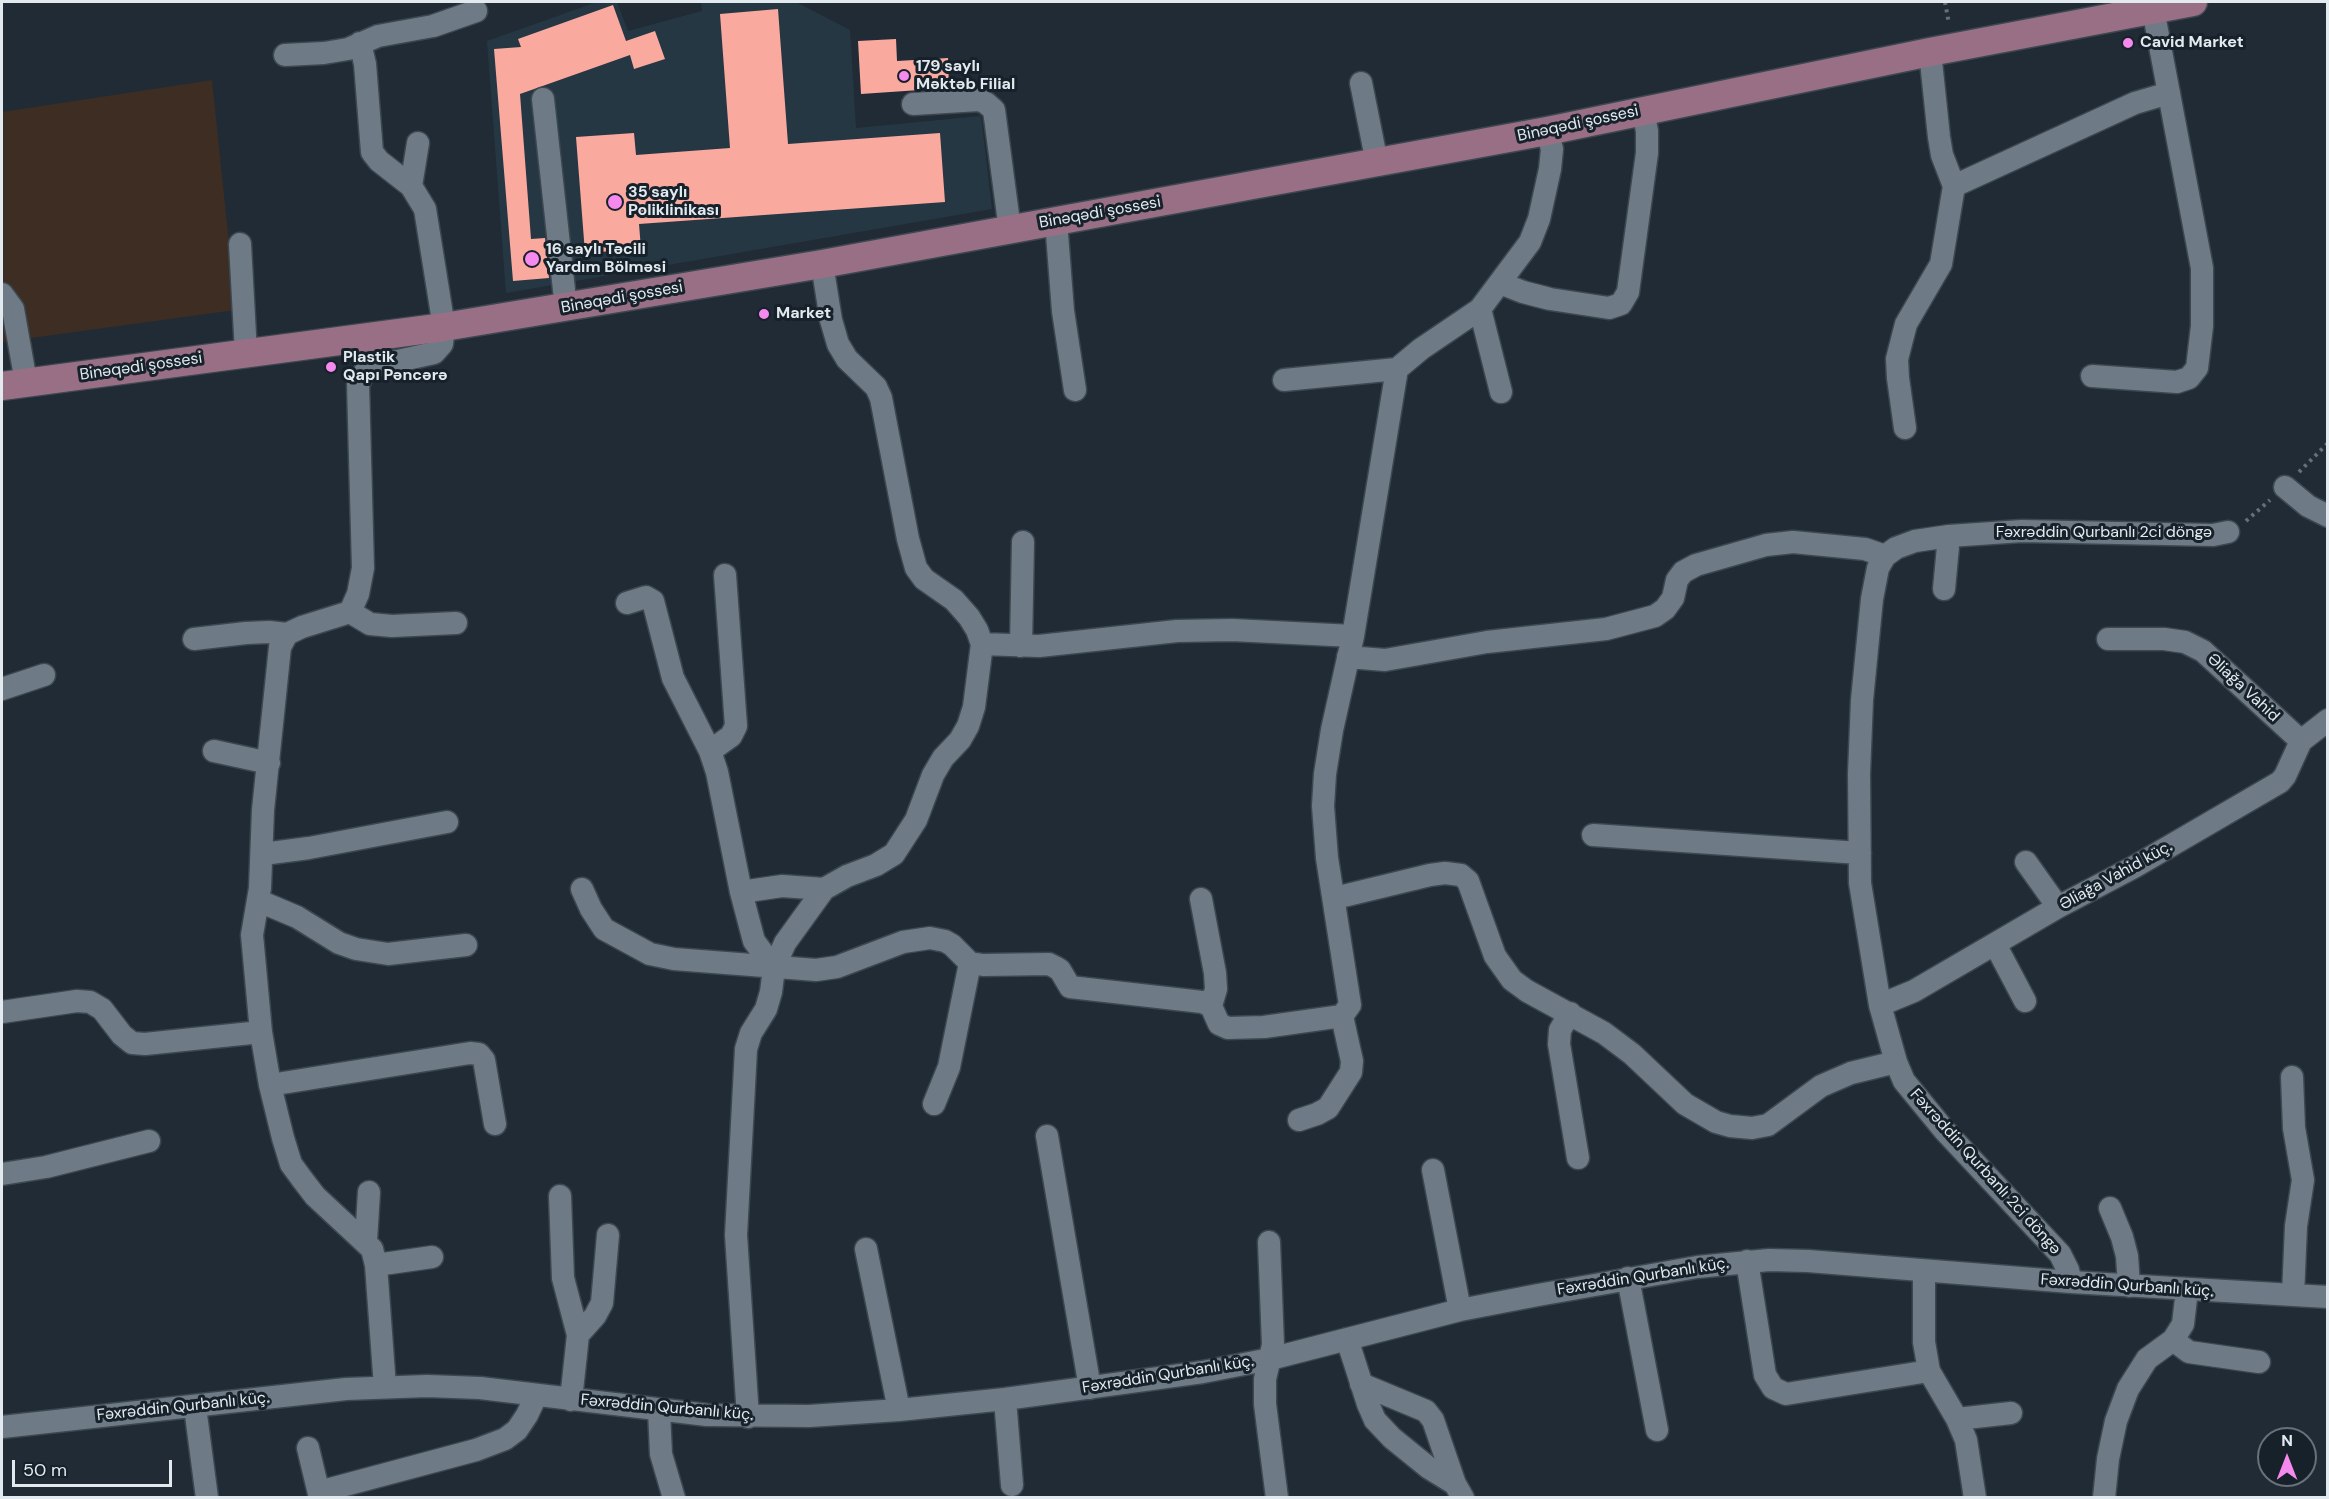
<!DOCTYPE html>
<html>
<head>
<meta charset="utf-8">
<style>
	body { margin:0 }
	#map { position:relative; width:2329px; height:1499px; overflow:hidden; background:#202b35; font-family:"DM Sans",sans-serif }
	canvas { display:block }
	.frame { position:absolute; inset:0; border:3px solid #e2eaf0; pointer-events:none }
	.north { position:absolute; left:2257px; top:1427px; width:60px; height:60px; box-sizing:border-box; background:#16212a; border:2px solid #687179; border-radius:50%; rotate:0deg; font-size:16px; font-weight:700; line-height:24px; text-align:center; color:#e2eaf0 }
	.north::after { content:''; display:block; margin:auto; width:21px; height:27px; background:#f689ed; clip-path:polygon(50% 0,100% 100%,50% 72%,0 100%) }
	.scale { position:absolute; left:12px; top:1460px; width:160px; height:27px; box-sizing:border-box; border:3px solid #e2eaf0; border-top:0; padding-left:8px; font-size:18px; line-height:21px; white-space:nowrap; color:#e2eaf0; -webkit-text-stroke:4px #16212a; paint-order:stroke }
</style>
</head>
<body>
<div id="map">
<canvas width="2329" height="1499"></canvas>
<div class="frame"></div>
<div class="north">N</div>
<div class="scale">50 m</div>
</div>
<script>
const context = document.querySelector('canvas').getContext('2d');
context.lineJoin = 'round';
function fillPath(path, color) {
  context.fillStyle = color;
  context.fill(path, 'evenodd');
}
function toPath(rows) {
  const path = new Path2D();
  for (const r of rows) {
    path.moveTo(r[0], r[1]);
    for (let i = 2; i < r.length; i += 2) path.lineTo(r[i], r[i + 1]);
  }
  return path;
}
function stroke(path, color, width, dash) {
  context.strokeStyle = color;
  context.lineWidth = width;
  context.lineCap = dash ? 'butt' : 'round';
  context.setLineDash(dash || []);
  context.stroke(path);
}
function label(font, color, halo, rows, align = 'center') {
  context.font = font + ' "DM Sans",sans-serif';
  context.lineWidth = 6;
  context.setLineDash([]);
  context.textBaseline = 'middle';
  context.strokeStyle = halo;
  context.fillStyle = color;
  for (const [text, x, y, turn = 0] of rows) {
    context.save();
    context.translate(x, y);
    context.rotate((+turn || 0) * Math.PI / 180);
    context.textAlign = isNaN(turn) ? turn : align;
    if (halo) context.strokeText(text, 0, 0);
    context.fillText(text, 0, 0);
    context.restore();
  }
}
const industrial = toPath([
	[212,80,236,310,2,342,2,112]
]);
const built = toPath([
	[597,2,617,2,628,31,702,11,701,2,796,2,850,30,856,128,981,116,992,209,506,293,487,41]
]);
const building = toPath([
	[613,5,626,41,655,31,665,59,634,69,630,55,520,94,531,239,545,238,549,278,513,281,494,49,521,47,518,39],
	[778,9,788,144,940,133,945,202,639,224,641,249,585,253,576,137,634,133,636,155,730,148,720,14],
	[896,39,897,61,948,58,949,88,861,94,858,41]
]);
const path = toPath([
	[1945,2,1949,24],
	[2299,472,2328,443],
	[2246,521,2270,500]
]);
const minor = toPath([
	[360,43,365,64,372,152,379,161,411,186,425,209,444,327,442,344,434,353,375,366,364,373,358,384,363,568,358,594,350,612,302,627,287,634,280,647,263,810,260,888,252,935,261,1032,270,1085,283,1138,291,1164,302,1179,315,1196,372,1249,376,1265,385,1387],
	[285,55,324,53,348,49,378,36,433,26,476,11],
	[1361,83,1377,163],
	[543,99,566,308],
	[913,104,979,100,986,103,994,110,1010,230],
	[411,186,418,143],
	[1954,186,2135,103,2169,93],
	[1056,221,1063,311,1075,390],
	[240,244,246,353],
	[1500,283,1523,292,1550,299,1609,308,1621,304,1628,292,1647,153,1647,131,1643,111],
	[2,294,13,309,26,382],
	[1480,309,1501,392],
	[2092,376,2177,382,2189,378,2197,368,2202,326,2202,268,2153,9],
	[1284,380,1397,369],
	[1905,428,1898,378,1897,359,1906,324,1941,264,1954,186,1942,155,1939,137,1930,52],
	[2285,487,2308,506,2328,516],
	[1944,589,1949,536],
	[627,603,646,597,653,601,673,678,710,751,717,772,741,892,754,941,774,968],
	[350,612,370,624,392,626,456,623],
	[194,639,246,633,269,632,287,634],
	[2108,639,2164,639,2185,642,2203,651,2301,741],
	[982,644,1039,646,1177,631,1232,630,1353,636],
	[1021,646,1023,542],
	[1348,657,1385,660,1487,642,1606,629,1655,616,1665,609,1673,598,1677,580,1683,572,1696,565,1766,545,1793,542,1865,549,1885,556],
	[2,689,44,675],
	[214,751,269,763],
	[710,751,731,736,736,726,725,575],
	[1593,835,1860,853],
	[263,854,309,848,447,822],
	[2026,862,2058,907],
	[582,889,591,909,604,929,650,954,674,959,816,970,837,967,903,942,930,938,945,941,952,945,970,963,983,965,1049,964,1055,967,1060,970,1070,987,1202,1002,1211,1006,1219,1024,1228,1028,1264,1027,1342,1016,1350,1005,1327,858,1323,806,1325,774,1332,730,1353,636,1397,369,1421,349,1480,309,1530,242,1539,219,1550,169,1552,149,1547,131],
	[741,892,782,886,824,889],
	[1335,898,1430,875,1445,873,1461,875,1468,881,1495,956,1512,980,1527,991,1604,1033,1632,1054,1685,1104,1716,1122,1730,1126,1752,1128,1768,1125,1821,1086,1851,1073,1896,1062],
	[1201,899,1215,973,1216,989,1211,1006],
	[259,901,297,917,339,943,356,949,388,954,466,945],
	[1995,944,2025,1001],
	[1880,1005,1914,991,2058,907,2134,867,2280,782,2285,776,2301,741,2328,720],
	[2,1012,77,1001,90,1002,102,1009,122,1035,132,1043,145,1044,261,1032],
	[1570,1013,1560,1030,1559,1044,1578,1158],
	[2292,1077,2294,1128,2303,1180,2296,1226,2293,1295],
	[270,1085,470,1053,479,1054,484,1060,495,1124],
	[934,1104,949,1067,970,963],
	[1299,1120,1317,1114,1328,1108,1351,1072,1352,1061,1342,1016],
	[1047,1136,1090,1388],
	[1433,1170,1460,1310],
	[2,1174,46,1167,149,1141],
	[560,1196,563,1278,578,1335,571,1400],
	[2110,1208,2122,1237,2127,1256,2129,1286],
	[366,1241,369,1192],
	[1269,1242,1273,1345,1265,1379,1265,1404,1277,1498],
	[866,1249,899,1410],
	[1747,1261,1765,1375,1773,1388,1786,1394,1929,1371],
	[376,1265,432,1257],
	[1924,1271,1924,1342,1929,1371,1957,1419,1966,1440,1975,1498],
	[1628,1278,1657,1430],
	[2071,1282,2068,1270,2060,1254,1945,1131,1904,1081,1896,1062,1880,1005,1860,883,1859,774,1862,700,1872,599,1878,568,1885,556,1896,548,1915,541,1949,536,2022,531,2213,535,2228,532],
	[578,1335,595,1316,602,1303,608,1235],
	[1347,1339,1368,1404,1375,1420,1392,1438,1429,1468,1455,1484,1463,1498],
	[2173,1340,2189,1352,2259,1362],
	[1361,1384,1426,1411,1433,1420,1455,1484],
	[1005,1399,1012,1485],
	[195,1407,207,1498],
	[659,1411,661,1454,674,1498],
	[748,1417,736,1235,746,1049,751,1033,766,1009,771,992,774,968,785,943,824,889,847,876,876,865,894,854,916,820,933,775,943,758,960,740,968,726,974,707,982,644,977,630,969,617,954,600,924,579,916,568,908,539,881,398,876,387,847,359,838,344,831,320,822,264],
	[1957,1419,2011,1413],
	[2,1427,346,1389,427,1386,480,1388,707,1415,809,1416,899,1410,1005,1399,1203,1372,1270,1359,1460,1310,1538,1295,1697,1267,1769,1260,1808,1261,2071,1282,2328,1297],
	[308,1448,320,1498],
	[319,1492,476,1450,505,1439,517,1430,527,1415,536,1396],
	[2104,1498,2108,1459,2116,1421,2128,1389,2147,1359,2173,1340,2183,1324,2187,1290]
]);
const major = toPath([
	[2,386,444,327,822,264,1547,131,1930,52,2193,2]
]);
const markers = [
	[2128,43,6,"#f689ed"],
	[904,76,6,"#f689ed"],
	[615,202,8,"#f689ed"],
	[532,259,8,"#f689ed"],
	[764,314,6,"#f689ed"],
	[331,367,6,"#f689ed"]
];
const poiNames = [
	["Cavid Market",2140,43],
	["179 saylı",916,67],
	["Məktəb Filial",916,85],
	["35 saylı",628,193],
	["Poliklinikası",628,211],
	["16 saylı Təcili",546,250],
	["Yardım Bölməsi",546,268],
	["Market",776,314],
	["Plastik",343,358],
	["Qapı Pəncərə",343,376]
];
const streetNames = [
	["Binəqədi şossesi",1578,124,-12],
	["Binəqədi şossesi",1100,213,-10],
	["Binəqədi şossesi",622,298,-10],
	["Binəqədi şossesi",141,367,-8],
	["Fəxrəddin Qurbanlı 2ci döngə",2104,533],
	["Əliağa Vahid",2243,688,43],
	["Əliağa Vahid küç.",2116,876,-29],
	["Fəxrəddin Qurbanlı 2ci döngə",1985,1172,48],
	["Fəxrəddin Qurbanlı küç.",1643,1277,-9],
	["Fəxrəddin Qurbanlı küç.",2127,1286,4],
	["Fəxrəddin Qurbanlı küç.",1168,1375,-9],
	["Fəxrəddin Qurbanlı küç.",183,1407,-6],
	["Fəxrəddin Qurbanlı küç.",667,1408,5]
];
fillPath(industrial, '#3d2d22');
fillPath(built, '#263744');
fillPath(building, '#faa99f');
stroke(minor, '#3d474f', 25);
stroke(major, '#3d474f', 31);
stroke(path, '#667079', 4, [3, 4.5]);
stroke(minor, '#6e7b87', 22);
stroke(major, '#996f86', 28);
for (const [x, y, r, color] of markers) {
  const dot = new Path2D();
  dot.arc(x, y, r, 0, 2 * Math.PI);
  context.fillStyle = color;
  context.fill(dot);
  stroke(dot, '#16212a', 2);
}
label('bold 16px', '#e2eaf0', '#16212a', poiNames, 'left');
label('16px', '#e2eaf0', '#16212a', streetNames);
</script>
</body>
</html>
